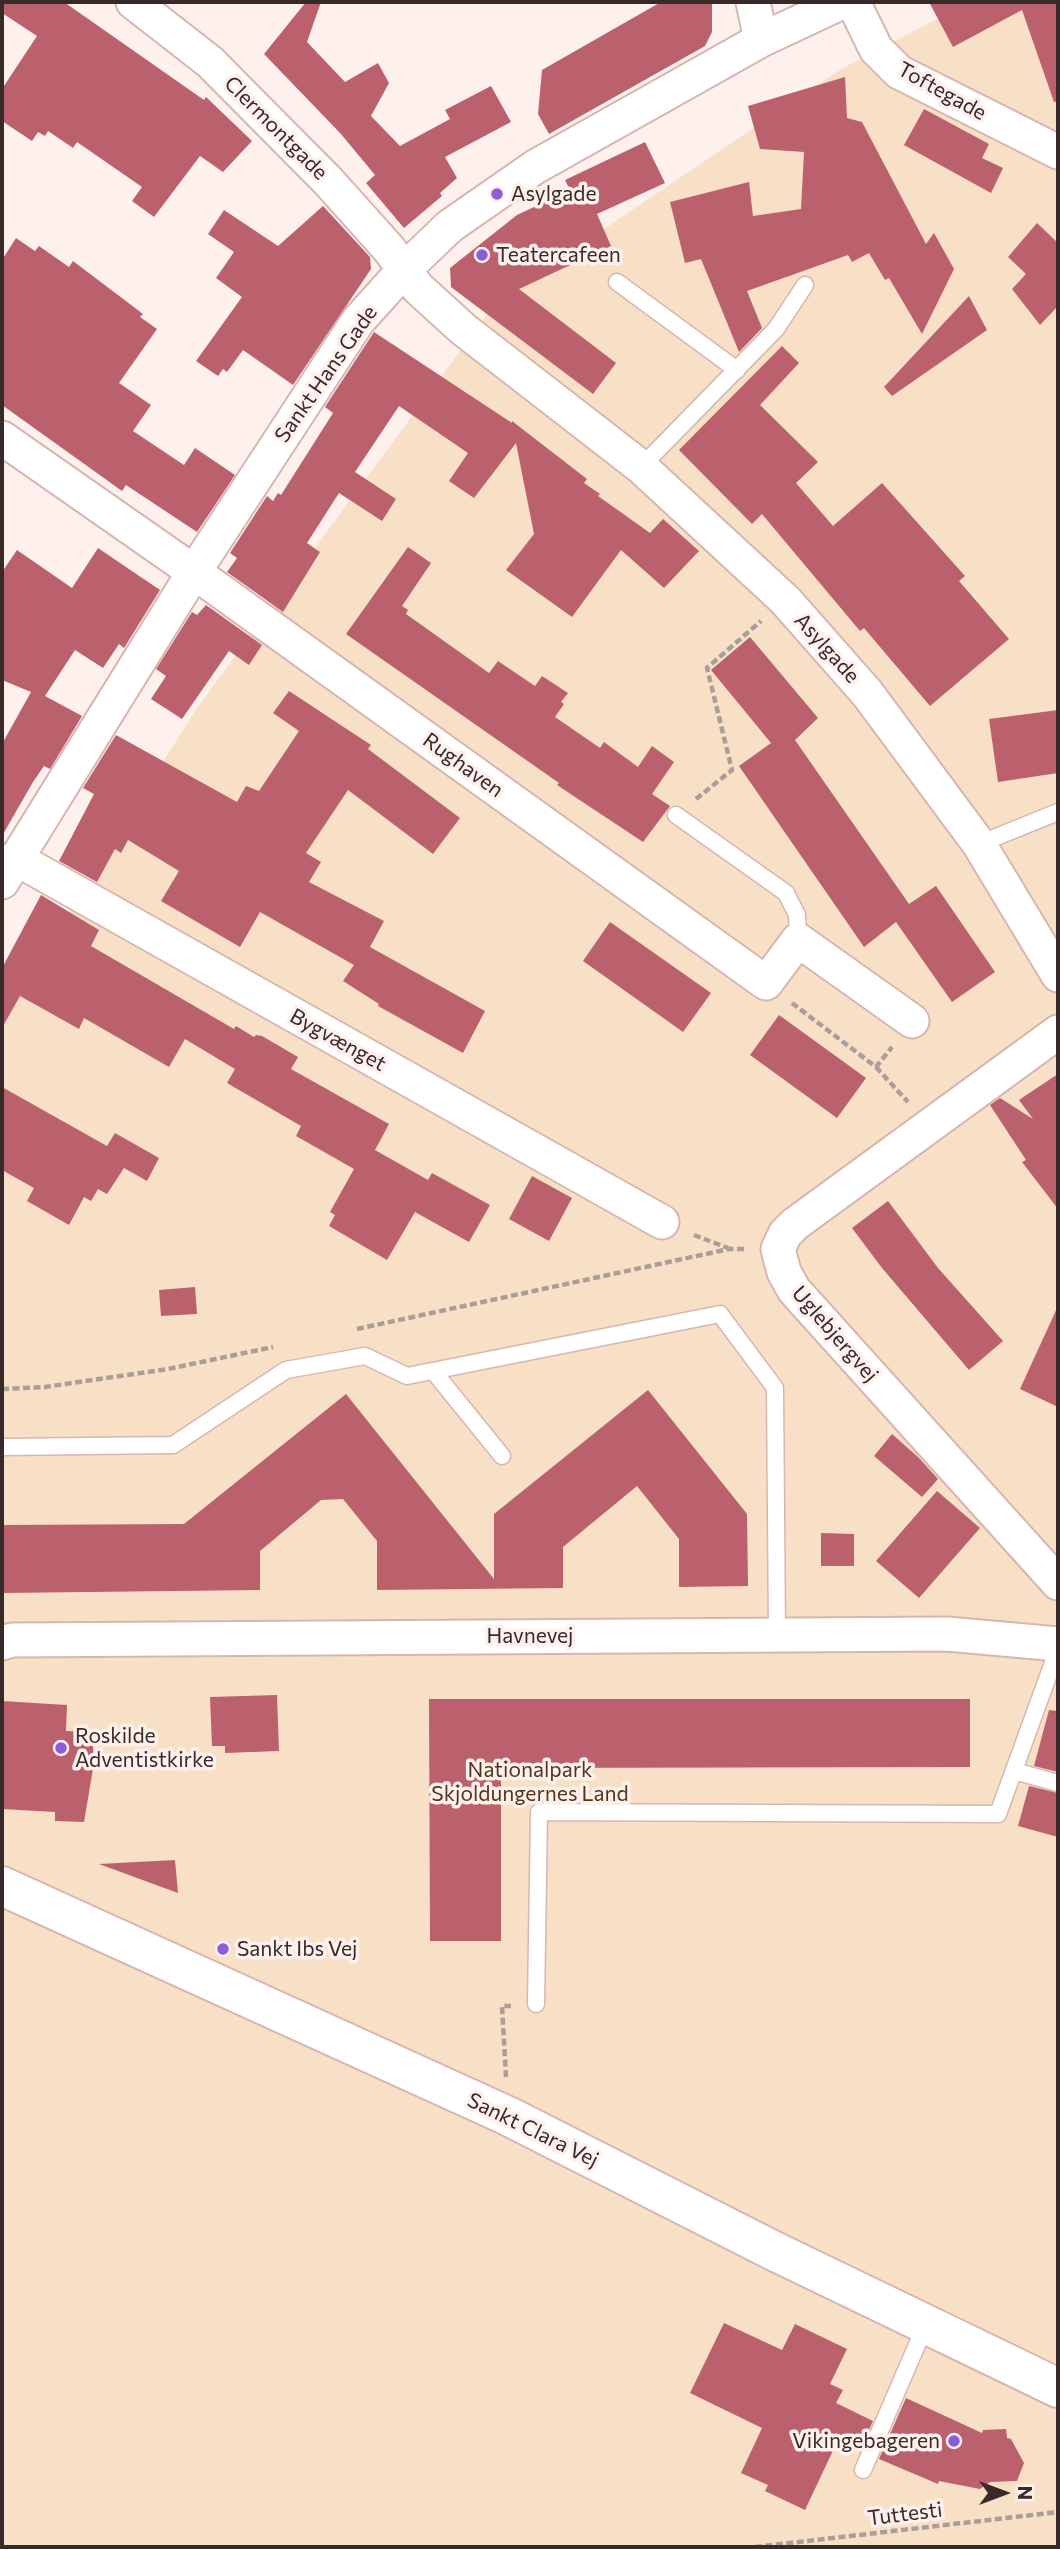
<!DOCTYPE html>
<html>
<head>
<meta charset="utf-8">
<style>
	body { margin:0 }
	#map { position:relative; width:1060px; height:2549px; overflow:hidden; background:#fef0ed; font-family:Commissioner,sans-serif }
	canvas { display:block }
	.frame { position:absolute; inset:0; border:4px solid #372a28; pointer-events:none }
	.north { position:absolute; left:969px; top:2458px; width:70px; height:70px; -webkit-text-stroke:5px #fef0ed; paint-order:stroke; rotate:90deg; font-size:19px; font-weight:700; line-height:28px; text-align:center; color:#372a28 }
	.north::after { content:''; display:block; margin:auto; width:24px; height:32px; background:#372a28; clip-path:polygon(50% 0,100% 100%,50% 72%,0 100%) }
</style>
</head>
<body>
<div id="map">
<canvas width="1060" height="2549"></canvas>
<div class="frame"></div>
<div class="north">N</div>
</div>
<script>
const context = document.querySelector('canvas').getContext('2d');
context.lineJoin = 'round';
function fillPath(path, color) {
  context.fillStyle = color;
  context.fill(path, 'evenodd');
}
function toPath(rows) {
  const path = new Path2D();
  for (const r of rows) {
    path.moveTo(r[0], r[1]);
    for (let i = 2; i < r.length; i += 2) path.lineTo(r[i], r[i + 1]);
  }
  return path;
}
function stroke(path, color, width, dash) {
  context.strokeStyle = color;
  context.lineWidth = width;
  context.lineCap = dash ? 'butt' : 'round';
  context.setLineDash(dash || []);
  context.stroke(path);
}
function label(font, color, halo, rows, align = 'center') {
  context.font = font + ' Commissioner,sans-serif';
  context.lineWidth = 7;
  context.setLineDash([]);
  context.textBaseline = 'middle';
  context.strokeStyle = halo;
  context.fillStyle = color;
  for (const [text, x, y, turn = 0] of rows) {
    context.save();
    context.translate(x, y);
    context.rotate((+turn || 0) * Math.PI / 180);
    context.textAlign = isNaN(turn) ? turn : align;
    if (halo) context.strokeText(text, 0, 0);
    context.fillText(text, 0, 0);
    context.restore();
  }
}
const green = toPath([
	[969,2,1058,2,1058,2547,2,2547,2,1018,197,708,497,301,841,69]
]);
const building = toPath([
	[2,2,64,2,204,100,206,97,252,141,223,172,200,156,154,217,132,201,142,187,77,142,73,148,48,131,45,136,38,132,32,141,2,121,2,89,37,36,2,13],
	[306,2,321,2,307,42,345,82,378,63,389,83,371,116,400,146,450,119,445,110,491,86,511,122,445,157,457,178,440,193,442,196,404,228,366,183,375,175,341,134,264,54],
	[661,2,712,2,712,32,705,46,549,134,538,114,542,70],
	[929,2,1058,2,1058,101,1054,102,1022,10,953,47],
	[845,77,847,118,862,122,926,244,934,233,954,269,922,334,889,278,885,280,869,253,852,262,848,255,747,291,762,328,739,352,701,259,685,263,670,202,749,182,753,216,801,209,804,152,760,149,748,106],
	[924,109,989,144,982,158,1003,168,991,193,904,145],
	[645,142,665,183,597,214,611,246,519,289,616,363,593,394,451,287,450,268,517,215,570,190,565,180],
	[323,206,370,257,371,269,293,385,243,350,227,372,223,369,218,376,196,361,242,297,216,278,234,252,208,234,224,210,278,246],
	[1037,223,1058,243,1058,306,1040,325,1012,289,1026,274,1008,257],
	[16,238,35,251,39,246,69,267,73,261,143,314,140,317,157,329,119,383,151,405,133,431,184,465,195,448,235,475,197,532,126,485,122,491,2,405,2,260],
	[969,296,987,330,892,396,884,387],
	[374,332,512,423,512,421,587,479,584,483,600,494,598,496,650,533,663,519,699,551,664,588,621,550,572,617,506,570,534,534,516,443,474,498,449,481,468,453,399,406,355,472,396,499,382,521,339,493,307,543,320,552,283,612,227,572,237,558,230,553,267,496,273,501,278,493,281,495,333,413,325,407],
	[782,346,799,363,760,405,818,462,796,483,833,526,882,483,965,576,959,581,1009,639,930,706,864,628,860,631,762,514,752,524,679,450],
	[408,547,431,563,402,606,408,610,406,614,489,673,498,661,535,686,542,676,568,693,561,702,564,704,555,717,600,748,604,742,638,767,652,746,674,762,652,794,670,806,643,842,557,785,559,783,346,634],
	[98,548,160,590,124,648,119,644,103,668,75,650,45,696,82,716,50,769,44,766,33,782,2,836,2,744,31,692,2,680,2,572,17,550,72,588],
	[206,605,262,645,249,665,229,651,182,719,151,699,166,676,156,669,192,612,197,615],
	[750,637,818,718,795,740,909,904,936,886,995,972,952,1002,896,922,864,947,739,766,771,743,711,670],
	[289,691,371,745,368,749,460,818,433,854,348,790,306,853,321,862,309,882,384,921,370,947,485,1011,463,1053,378,1006,379,1004,343,981,354,965,260,912,240,947,161,901,179,871,128,840,121,853,115,849,97,882,59,861,94,794,83,788,116,735,237,802,246,786,259,791,299,731,273,713],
	[1058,710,1058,773,998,782,989,719],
	[41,895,99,930,91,946,234,1029,236,1026,254,1037,256,1035,262,1036,298,1057,291,1069,389,1124,375,1150,428,1180,432,1173,490,1205,469,1242,415,1212,387,1260,329,1226,335,1215,330,1212,354,1169,296,1136,301,1126,227,1083,235,1069,185,1039,169,1067,84,1018,79,1029,20,996,2,1028,2,968],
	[610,922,711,993,683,1032,583,961],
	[779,1015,866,1078,837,1118,750,1055],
	[1058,1074,1058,1209,1022,1162,1026,1160,990,1105,1000,1098,1033,1119,1019,1100],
	[2,1087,107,1146,115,1133,159,1158,147,1181,124,1168,107,1194,98,1189,91,1201,84,1197,69,1225,27,1201,34,1188,2,1170],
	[532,1176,572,1198,549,1241,509,1219],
	[888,1201,938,1268,1003,1341,969,1370,882,1268,852,1228],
	[195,1287,197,1314,161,1316,159,1290],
	[1058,1306,1058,1407,1020,1389],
	[648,1390,747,1514,748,1586,679,1587,679,1539,637,1486,563,1547,563,1588,377,1590,377,1541,343,1499,321,1500,260,1551,260,1590,2,1593,2,1525,184,1524,346,1394,494,1579,494,1514],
	[892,1434,919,1458,938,1479,922,1497,874,1456],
	[937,1491,980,1528,919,1598,876,1561],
	[821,1533,854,1534,854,1566,821,1566],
	[277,1695,279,1751,225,1753,225,1746,212,1746,210,1697],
	[429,1699,970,1699,970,1767,501,1768,501,1941,430,1941],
	[2,1701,67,1705,66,1731,92,1732,94,1763,84,1822,55,1821,55,1812,2,1809],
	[1049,1710,1058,1711,1058,1772,1034,1766],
	[1029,1786,1058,1793,1058,1837,1018,1826],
	[175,1860,178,1893,99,1864],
	[724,2323,782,2350,795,2324,847,2349,830,2384,843,2390,836,2403,873,2421,860,2450,838,2440,805,2510,765,2491,768,2485,741,2473,762,2428,690,2393],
	[906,2398,982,2433,983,2430,1006,2429,1007,2438,1011,2439,1024,2463,1017,2481,990,2482,980,2489,939,2481,938,2484,879,2459]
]);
const path = toPath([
	[696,799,732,770,707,668,761,621],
	[792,1003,876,1067,892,1047],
	[876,1067,908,1102],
	[694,1235,728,1248],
	[357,1329,729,1249,745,1249],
	[2,1389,45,1387,168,1369,273,1347],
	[506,2077,502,2006,511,2006],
	[755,2547,1058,2512]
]);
const lane = toPath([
	[617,282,737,370],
	[641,467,776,329,805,285],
	[676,815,786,893,797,915,798,940],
	[979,844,1058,812],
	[434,1372,502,1456],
	[2,1447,173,1445,286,1370,365,1356,407,1376,720,1314,775,1388,777,1634],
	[1014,1771,1058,1783],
	[536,2004,539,1812,998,1814,1058,1649],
	[863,2470,926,2324]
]);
const street = toPath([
	[133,2,210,62,329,182,389,249,418,288,463,329,641,467,785,600,867,693,979,844,1058,975],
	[753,2,761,40],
	[853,2,876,49,899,72,1058,152],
	[2,438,194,572,766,983,798,940,912,1021],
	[15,858,662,1222],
	[2,882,194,572,358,321,404,270,450,226,535,167,761,40,842,2],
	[1058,1032,795,1224,785,1234,778,1249,784,1272,794,1290,1058,1583],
	[2,1643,12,1640,947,1634,1058,1644]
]);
const secondary = toPath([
	[2,1886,508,2116,774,2251,1058,2388]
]);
const markers = [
	[497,194,7,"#895ed7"],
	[482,255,7,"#895ed7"],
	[61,1748,7,"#895ed7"],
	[223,1949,7,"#895ed7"],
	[954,2441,7,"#895ed7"]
];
const streetNames = [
	["Toftegade",942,91,29],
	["Clermontgade",276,128,45],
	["Sankt Hans Gade",326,374,-55],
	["Asylgade",827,648,48],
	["Rughaven",463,765,36],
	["Bygvænget",338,1040,29],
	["Uglebjergvej",835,1334,49],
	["Havnevej",530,1636],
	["Sankt Clara Vej",533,2130,26],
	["Tuttesti",905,2514,-7]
];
const poiNames = [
	["Asylgade",511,194],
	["Teatercafeen",496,255],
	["Roskilde",75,1736],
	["Adventistkirke",75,1760],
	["Sankt Ibs Vej",237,1949],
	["Vikingebageren",940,2441,"right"]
];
const parkNames = [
	["Nationalpark",530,1770],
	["Skjoldungernes Land",530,1794]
];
fillPath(green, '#f8e0c6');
fillPath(building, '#bb616d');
stroke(lane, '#d7b6b0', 19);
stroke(street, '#d7b6b0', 37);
stroke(secondary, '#d7b6b0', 42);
stroke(path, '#ab9d9a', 4.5, [7, 3.5]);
stroke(lane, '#fff', 16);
stroke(street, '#fff', 33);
stroke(secondary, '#fff', 38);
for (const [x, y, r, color] of markers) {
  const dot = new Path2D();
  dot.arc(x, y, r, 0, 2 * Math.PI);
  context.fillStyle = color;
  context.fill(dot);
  stroke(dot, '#fef0ed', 2.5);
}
label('21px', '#372a28', '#fef0ed', streetNames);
label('21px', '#372a28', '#fef0ed', poiNames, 'left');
label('21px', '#4f3617', '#fef0ed', parkNames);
</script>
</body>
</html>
